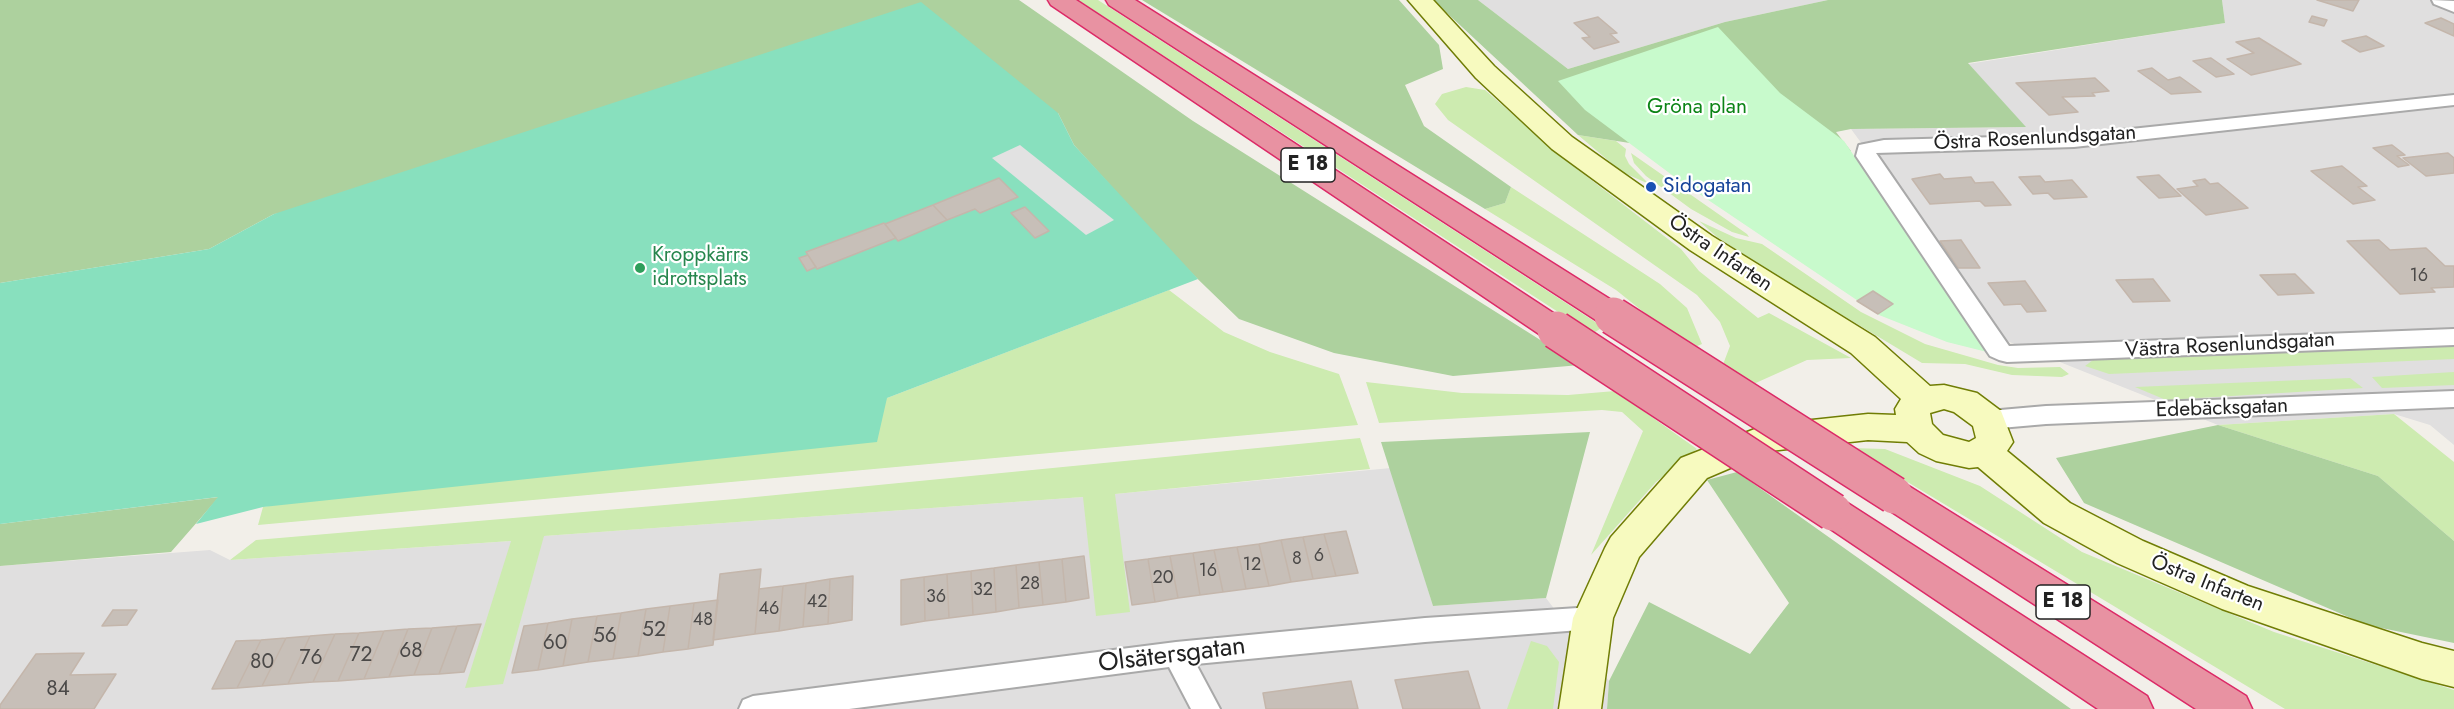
<!DOCTYPE html>
<html>
<head>
<meta charset="utf-8">
<style>
	body { margin:0 }
	canvas { display:block; background:#f2efe9 }
</style>
</head>
<body>
<canvas width="2454" height="709"></canvas>
<script>
const context = document.querySelector('canvas').getContext('2d');
context.lineJoin = 'round';
function fillPath(path, color) {
  context.fillStyle = color;
  context.fill(path, 'evenodd');
}
function toPath(rows) {
  const path = new Path2D();
  for (const r of rows) {
    path.moveTo(r[0], r[1]);
    for (let i = 2; i < r.length; i += 2) path.lineTo(r[i], r[i + 1]);
  }
  return path;
}
function stroke(path, color, width, dash) {
  context.strokeStyle = color;
  context.lineWidth = width;
  context.lineCap = dash ? 'butt' : 'round';
  context.setLineDash(dash || []);
  context.stroke(path);
}
function label(font, color, halo, rows, align = 'center') {
  context.font = font + ' Jost,sans-serif';
  context.lineWidth = 4.5;
  context.setLineDash([]);
  context.textBaseline = 'middle';
  context.strokeStyle = halo;
  context.fillStyle = color;
  for (const [text, x, y, turn = 0] of rows) {
    context.save();
    context.translate(x, y);
    context.rotate((+turn || 0) * Math.PI / 180);
    context.textAlign = isNaN(turn) ? turn : align;
    if (halo) context.strokeText(text, 0, 0);
    context.fillText(text, 0, 0);
    context.restore();
  }
}
const residential = toPath([
	[1478,0,1828,0,1725,22,1568,69],
	[2222,0,2454,0,2454,445,2430,425,2394,414,2218,425,2007,341,1851,129,2025,127,1968,64,2225,23],
	[1391,468,1433,606,1546,598,1609,681,1607,709,0,709,0,566,210,550,230,560,512,541,544,536,1083,497]
]);
const grass = toPath([
	[1078,0,1098,0,1603,327,1592,334],
	[1466,87,1485,90,1564,159,1681,249,1699,271,1758,318,1769,313,1851,358,1807,360,1749,386,1722,367,1730,346,1720,322,1697,295,1448,120,1435,104,1442,94],
	[1578,135,1616,141,1626,149,1625,156,1629,164,1649,184,1622,172],
	[1631,153,1747,234,1749,237,1732,232,1691,209,1646,176,1634,163],
	[1511,187,1660,284,1687,308,1702,344,1690,349,1616,290,1485,209,1505,203],
	[1699,221,1736,238,1762,244,1861,312,1925,344,1998,365,2018,368,2060,367,2069,374,2062,377,2012,375,1965,364,1922,363,1784,280,1717,237],
	[1169,290,1224,332,1270,352,1339,374,1358,425,258,525,263,507,887,398],
	[2454,346,2454,359,2109,374,2085,366,2093,360],
	[2454,372,2454,385,2382,388,2372,377],
	[2350,378,2363,388,2166,400,2135,387],
	[1366,382,1462,393,1568,395,1615,391,1697,449,1656,482,1591,555,1643,431,1622,412,1602,410,1379,423],
	[2394,414,2454,462,2454,541,2378,476,2218,425],
	[1360,438,1370,469,1115,494,1130,612,1096,616,1083,497,544,536,503,684,465,688,511,541,230,560,256,540,735,499],
	[1851,448,1885,449,1980,486,2082,552,2274,632,2454,690,2454,709,2285,709],
	[1531,641,1547,646,1559,662,1553,709,1507,709]
]);
const forest = toPath([
	[0,0,1019,0,1193,121,1580,365,1453,376,1334,353,1239,319,1175,257,1074,145,1058,113,274,214,209,249,0,283],
	[1142,0,1399,0,1439,45,1443,69,1405,85,1424,126,1511,187,1505,203,1485,209],
	[1433,0,1478,0,1568,69,1725,22,1828,0,2222,0,2225,23,1968,63,2026,127,1851,129,1836,132,1851,151,1649,146,1578,135],
	[2218,425,2378,476,2454,541,2454,643,2367,625,2084,503,2056,458],
	[1590,432,1546,598,1433,606,1381,442],
	[1737,472,2071,709,1607,709,1609,681,1649,602,1750,654,1789,603,1707,480],
	[219,497,171,552,0,566,0,524]
]);
const park = toPath([
	[1718,27,1780,93,1844,141,1987,352,1947,342,1879,315,1680,181,1585,110,1558,81]
]);
const pitch = toPath([
	[921,2,1058,113,1074,145,1198,279,887,398,877,442,263,507,196,524,218,497,0,524,0,283,209,249,274,214]
]);
const parking = toPath([
	[1020,145,1114,220,1086,235,992,158]
]);
const building = toPath([
	[2317,0,2359,0,2353,11,2317,0],
	[2312,16,2327,20,2324,26,2309,22,2312,16],
	[1598,17,1617,33,1610,34,1619,42,1594,49,1582,38,1590,37,1574,23,1598,17],
	[2441,18,2454,24,2454,36,2425,23,2441,18],
	[2366,36,2384,46,2360,52,2342,41,2366,36],
	[2259,38,2301,64,2251,75,2227,59,2254,53,2236,42,2259,38],
	[2211,58,2234,74,2216,77,2193,61,2211,58],
	[2152,68,2168,80,2180,77,2201,92,2171,94,2138,71,2152,68],
	[2095,78,2109,91,2092,93,2095,96,2062,97,2078,112,2049,115,2016,83,2095,78],
	[2392,145,2405,155,2397,156,2409,165,2398,167,2373,148,2392,145],
	[2448,153,2454,158,2454,173,2426,176,2403,158,2448,153],
	[2342,166,2367,186,2358,187,2375,200,2353,204,2311,171,2342,166],
	[1940,174,1944,179,1971,177,1975,183,1993,182,2011,205,1985,206,1980,201,1930,204,1912,179,1940,174],
	[2159,175,2181,196,2159,198,2137,177,2159,175],
	[2040,176,2045,182,2072,180,2087,197,2054,199,2048,193,2033,194,2019,177,2040,176],
	[999,178,1018,197,980,213,975,209,947,220,933,205,999,178],
	[2205,179,2210,184,2218,183,2248,208,2206,215,2177,189,2198,186,2193,181,2205,179],
	[933,205,947,220,898,241,885,224,933,205],
	[1025,207,1049,231,1035,238,1011,213,1025,207],
	[884,223,896,238,817,269,806,252,884,223],
	[1961,240,1980,268,1958,268,1940,241,1961,240],
	[2379,240,2390,250,2426,248,2445,266,2454,266,2454,287,2431,288,2435,292,2400,294,2347,241,2379,240],
	[808,255,816,267,807,271,799,258,808,255],
	[2295,274,2314,293,2278,295,2260,275,2295,274],
	[2153,279,2170,301,2133,302,2116,280,2153,279],
	[2025,281,2046,311,2027,312,2021,304,2004,305,1988,283,2025,281],
	[1873,291,1893,304,1878,314,1857,301,1873,291],
	[1346,531,1358,573,1336,576,1324,534,1346,531],
	[1324,534,1336,576,1313,579,1303,537,1324,534],
	[1303,537,1313,579,1291,582,1281,540,1303,537],
	[1281,540,1291,582,1269,586,1259,544,1281,540],
	[1259,544,1269,586,1246,589,1237,547,1259,544],
	[1237,547,1246,589,1223,592,1214,550,1237,547],
	[1214,550,1223,592,1200,595,1193,553,1214,550],
	[1193,553,1200,595,1178,598,1170,556,1193,553],
	[1084,556,1089,598,1066,602,1062,559,1084,556],
	[1170,556,1178,598,1155,602,1148,559,1170,556],
	[1062,559,1066,602,1043,605,1039,562,1062,559],
	[1148,559,1155,602,1132,605,1125,562,1148,559],
	[1039,562,1043,605,1019,608,1016,565,1039,562],
	[1016,565,1019,608,996,612,994,568,1016,565],
	[994,568,996,612,973,615,971,571,994,568],
	[761,569,755,634,713,640,720,574,761,569],
	[971,571,973,615,949,618,947,574,971,571],
	[947,574,949,618,925,621,924,577,947,574],
	[853,576,852,620,828,624,830,579,853,576],
	[924,577,925,621,901,625,901,580,924,577],
	[830,579,828,624,803,627,806,583,830,579],
	[806,583,803,627,779,631,783,586,806,583],
	[783,586,779,631,755,634,759,589,783,586],
	[718,600,713,645,688,649,694,603,718,600],
	[694,603,688,649,663,652,670,606,694,603],
	[670,606,663,652,638,656,646,609,670,606],
	[646,609,638,656,613,659,621,613,646,609],
	[113,610,137,610,127,625,102,626,113,610],
	[621,613,613,659,588,662,597,616,621,613],
	[597,616,588,662,563,666,572,619,597,616],
	[572,619,563,666,538,670,548,623,572,619],
	[548,623,538,670,512,673,524,626,548,623],
	[481,624,464,672,439,674,457,626,481,624],
	[457,626,439,674,414,675,432,628,457,626],
	[432,628,414,675,389,677,408,629,432,628],
	[408,629,389,677,364,679,384,631,408,629],
	[384,631,364,679,338,681,359,633,384,631],
	[359,633,338,681,313,682,335,634,359,633],
	[335,634,313,682,288,684,310,636,335,634],
	[310,636,288,684,262,686,286,638,310,636],
	[286,638,262,686,237,688,261,640,286,638],
	[261,640,237,688,212,689,236,641,261,640],
	[84,653,70,675,116,674,94,709,0,709,0,705,36,654,84,653],
	[1468,671,1480,709,1403,709,1395,680,1468,671],
	[1351,681,1358,709,1266,709,1263,693,1351,681]
]);
const street = toPath([
	[2432,0,2454,1,2454,12,2434,4,2432,0],
	[2454,95,2454,105,2074,147,1876,153,2009,346,2454,329,2454,345,2007,362,1999,360,1990,356,1856,156,1859,145,1884,140,2074,135,2454,95],
	[2454,391,2454,407,2046,424,1989,429,1981,426,1977,420,1981,414,1989,411,2046,406,2454,391],
	[1593,607,1603,610,1606,618,1603,626,1593,629,1425,642,1196,664,1220,709,1191,709,1169,667,849,709,739,709,743,700,753,696,1176,642,1425,618,1593,607]
]);
const secondary = toPath([
	[1408,0,1433,0,1494,66,1572,137,1712,236,1875,337,1930,386,1944,385,1977,393,2001,411,2013,442,2007,451,2070,503,2143,541,2248,586,2422,643,2454,651,2454,687,2422,679,2222,609,2117,563,2044,523,1978,467,1969,468,1936,461,1919,453,1907,442,1868,440,1770,451,1707,478,1639,557,1613,618,1601,709,1559,709,1573,618,1605,548,1611,537,1681,458,1765,425,1868,414,1896,415,1895,409,1901,399,1851,353,1690,250,1552,149,1476,78,1408,0],
	[1944,409,1954,412,1973,426,1976,438,1969,442,1943,435,1932,424,1930,413,1944,409]
]);
const highway = toPath([
	[1048,0,1076,0,1567,322,1572,330,1567,338,1556,341,1545,338,1051,5,1048,0],
	[1106,0,1135,0,1624,308,1629,316,1624,324,1613,327,1602,324,1109,5,1106,0],
	[1894,481,1907,485,2246,696,2252,709,2196,709,1881,505,1876,495,1881,485,1894,481],
	[1833,497,1846,502,2147,696,2153,709,2098,709,1820,522,1815,512,1820,502,1833,497]
]);
const highwayBridge = toPath([
	[1613,316,1894,495],
	[1556,330,1833,512]
]);
const markers = [
	[1651,187,6,"#1a4fb4"],
	[640,268,6,"#2e9e5b"]
];
const numberNames = [
	["16",2419,277],
	["6",1319,557],
	["8",1297,560],
	["12",1252,566],
	["16",1208,572],
	["20",1163,579],
	["28",1030,585],
	["32",983,591],
	["36",936,598],
	["42",817,603],
	["46",769,610],
	["48",703,621]
];
const shields = [
	[1308,165,54],
	[2063,602,54]
];
const shieldNames = [
	["E 18",1308,165],
	["E 18",2063,602]
];
const parkNames = [
	["Gröna plan",1697,108]
];
const streetNames = [
	["Östra Rosenlundsgatan",2035,139,-3],
	["Östra Infarten",1720,254,34],
	["Västra Rosenlundsgatan",2230,346,-3],
	["Edebäcksgatan",2222,409,-2],
	["Östra Infarten",2207,584,22]
];
const transitNames = [
	["Sidogatan",1663,187]
];
const leisureNames = [
	["Kroppkärrs",652,256],
	["idrottsplats",652,280]
];
const nearNumbernames = [
	["52",654,631],
	["56",605,637],
	["60",555,644],
	["68",411,652],
	["72",361,656],
	["76",311,659],
	["80",262,663],
	["84",58,690]
];
const nearStreetnames = [
	["Olsätersgatan",1172,656,-7]
];
fillPath(residential, '#e0dfdf');
fillPath(grass, '#cdebb0');
fillPath(forest, '#add19e');
fillPath(park, '#c8facc');
fillPath(pitch, '#88e0be');
fillPath(parking, '#e2e2e2');
fillPath(building, '#c7bfb8');
stroke(building, '#c4b6ab', 1.5);
stroke(street, '#a9a9a9', 4);
stroke(secondary, '#707d05', 3);
stroke(highway, '#dc2a67', 3);
fillPath(street, '#fff');
fillPath(secondary, '#f7fabf');
fillPath(highway, '#e892a2');
stroke(highwayBridge, '#dc2a67', 40, []);
stroke(highwayBridge, '#e892a2', 37);
for (const [x, y, r, color] of markers) {
  const dot = new Path2D();
  dot.arc(x, y, r, 0, 2 * Math.PI);
  context.fillStyle = color;
  context.fill(dot);
  stroke(dot, '#fff', 2);
}
label('18px', '#4b4948', null, numberNames);
for (const [x, y, w] of shields) {
  const box = new Path2D();
  box.roundRect(x - w / 2, y - 17, w, 34, 4.5);
  context.fillStyle = '#fff';
  context.fill(box);
  stroke(box, '#222', 1.5);
}
label('bold 20px', '#222', null, shieldNames);
label('21px', '#0c8416', '#fff', parkNames);
label('21px', '#222', '#fff', streetNames);
label('21px', '#164399', '#fff', transitNames, 'left');
label('21px', '#27864d', '#fff', leisureNames, 'left');
label('21px', '#4b4948', null, nearNumbernames);
label('26px', '#222', '#fff', nearStreetnames);
</script>
</body>
</html>
